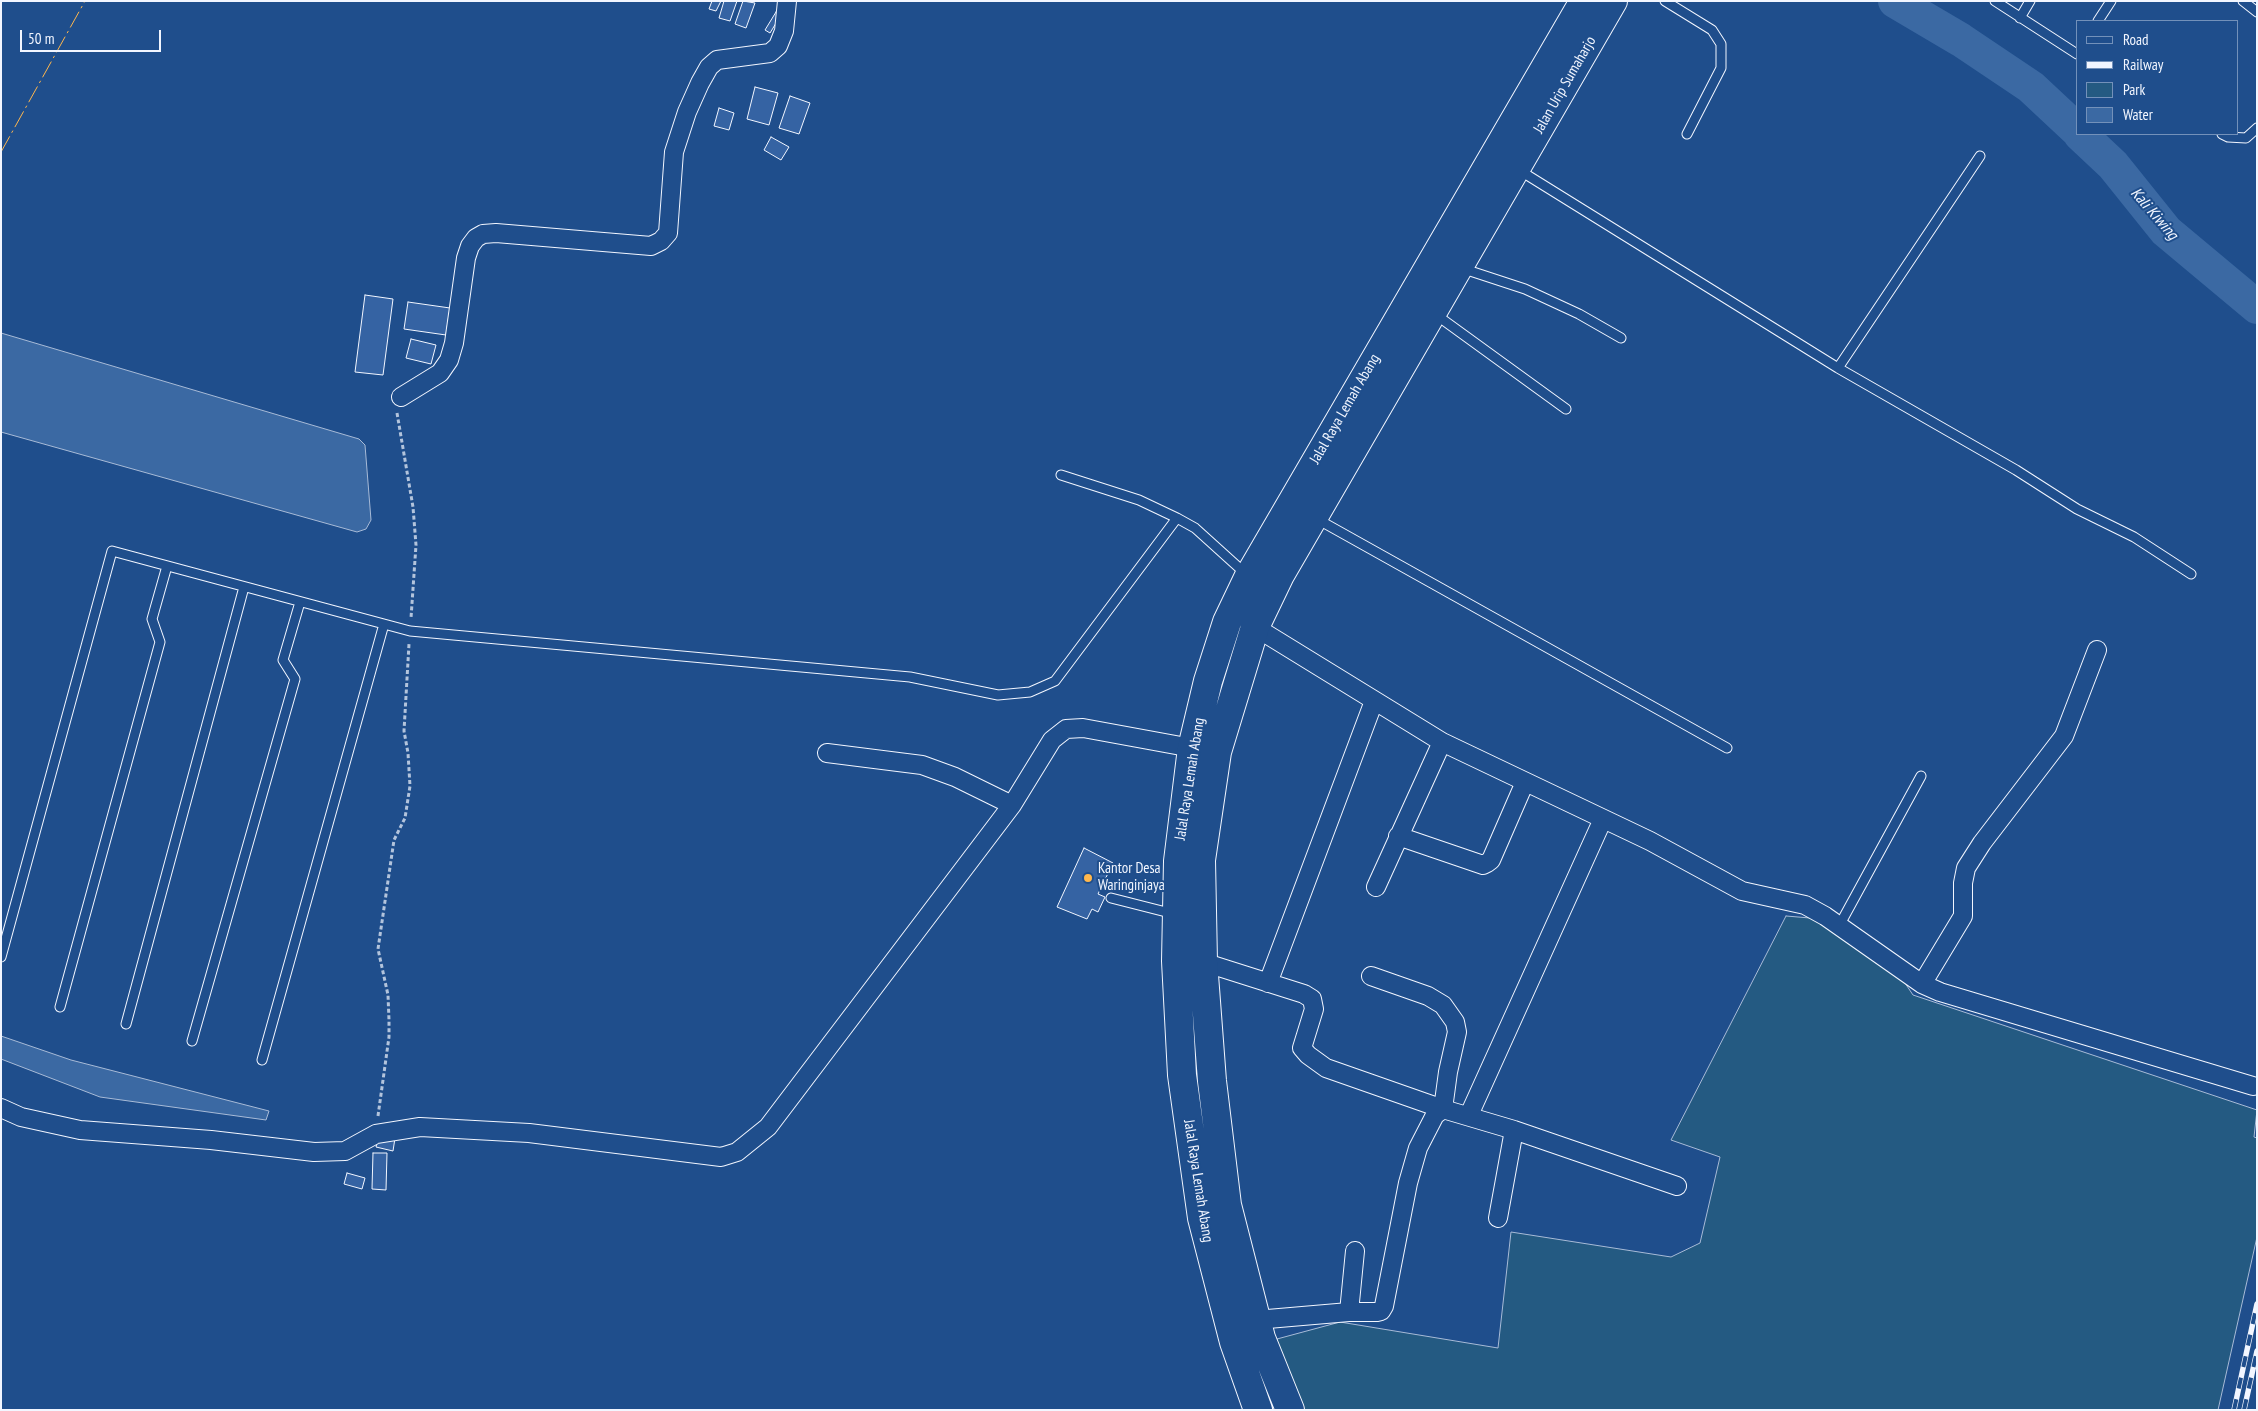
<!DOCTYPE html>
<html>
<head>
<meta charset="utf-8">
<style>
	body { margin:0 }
	#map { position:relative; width:2258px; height:1411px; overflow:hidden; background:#1f4e8c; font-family:"PT Sans Narrow",sans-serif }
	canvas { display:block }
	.frame { position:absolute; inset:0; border:2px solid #f2f6ff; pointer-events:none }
	.legend { position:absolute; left:2076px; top:20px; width:162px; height:115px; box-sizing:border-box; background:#1f4e8c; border:1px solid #7391ba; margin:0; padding:6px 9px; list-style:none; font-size:15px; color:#f2f6ff }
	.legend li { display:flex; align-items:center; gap:10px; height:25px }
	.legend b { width:25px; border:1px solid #7391ba }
	.scale { position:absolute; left:20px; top:30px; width:141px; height:22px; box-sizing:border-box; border:2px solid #f2f6ff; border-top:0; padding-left:6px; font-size:15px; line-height:18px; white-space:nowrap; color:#f2f6ff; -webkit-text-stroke:4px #1f4e8c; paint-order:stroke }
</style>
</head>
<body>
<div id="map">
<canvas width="2258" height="1411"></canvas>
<div class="frame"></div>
<ul class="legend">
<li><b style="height:6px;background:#1f4e8c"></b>Road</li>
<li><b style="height:6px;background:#f2f6ff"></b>Railway</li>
<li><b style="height:14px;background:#245a82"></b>Park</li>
<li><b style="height:14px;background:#3b69a3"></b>Water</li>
</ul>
<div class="scale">50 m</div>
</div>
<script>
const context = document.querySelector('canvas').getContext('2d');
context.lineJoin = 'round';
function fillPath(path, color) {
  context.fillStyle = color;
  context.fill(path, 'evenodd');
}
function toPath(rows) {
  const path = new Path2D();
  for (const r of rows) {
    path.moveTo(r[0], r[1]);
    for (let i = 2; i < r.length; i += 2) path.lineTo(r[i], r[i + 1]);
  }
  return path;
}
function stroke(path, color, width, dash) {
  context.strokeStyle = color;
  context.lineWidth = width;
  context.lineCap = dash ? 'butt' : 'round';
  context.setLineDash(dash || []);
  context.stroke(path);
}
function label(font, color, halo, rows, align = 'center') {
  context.font = font + ' "PT Sans Narrow",sans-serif';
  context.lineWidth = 4;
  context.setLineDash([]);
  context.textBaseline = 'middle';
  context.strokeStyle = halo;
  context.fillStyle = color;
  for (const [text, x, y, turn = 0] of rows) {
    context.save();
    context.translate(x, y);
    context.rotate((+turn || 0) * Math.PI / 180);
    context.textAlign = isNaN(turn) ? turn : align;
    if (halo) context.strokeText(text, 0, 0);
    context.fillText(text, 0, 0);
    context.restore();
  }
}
const green = toPath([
	[1786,916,1822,919,1897,971,1913,995,2257,1110,2254,1137,2257,1138,2257,1237,2218,1410,1301,1410,1283,1369,1277,1339,1340,1322,1498,1348,1511,1232,1671,1257,1700,1243,1720,1157,1671,1140,1786,916]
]);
const water = toPath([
	[1,333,359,439,365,445,371,520,366,529,357,532,1,432,1,333],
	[1,1036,71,1060,269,1111,266,1120,100,1097,1,1059,1,1036]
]);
const river = toPath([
	[1895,1,1961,40,2031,87,2077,130],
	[2080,134,2113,165,2166,231,2257,307]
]);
const building = toPath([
	[712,1,721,1,716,11,709,9,712,1],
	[724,1,737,1,730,21,719,18,724,1],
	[743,1,755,3,746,28,735,24,743,1],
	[776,12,781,15,770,33,765,30,776,12],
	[755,87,778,93,769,125,747,119,755,87],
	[790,96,810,103,799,134,779,128,790,96],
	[719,108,734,113,729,130,714,126,719,108],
	[771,137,789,147,781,160,764,150,771,137],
	[365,295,393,299,383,375,355,372,365,295],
	[408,302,450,308,446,335,404,329,408,302],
	[411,339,436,345,431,364,406,358,411,339],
	[1084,848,1113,863,1098,894,1105,897,1098,912,1092,909,1087,919,1057,907,1084,848],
	[379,1135,395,1138,393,1151,376,1147,379,1135],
	[373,1153,387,1153,386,1190,372,1189,373,1153],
	[347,1173,365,1178,362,1189,344,1184,347,1173]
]);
const path = toPath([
	[397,413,413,507,416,545,411,618],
	[378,1116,389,1037,389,1020,388,995,378,949,394,840,405,818,410,786,408,753,404,731,409,644]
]);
const service = toPath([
	[1665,1,1712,30,1721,44,1721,68,1687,134],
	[1995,1,2077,54],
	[2243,1,2257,12],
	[2020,18,2030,1],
	[2098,21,2111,1],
	[2222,134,2228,137,2246,138,2257,128],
	[1519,170,1838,368,2016,470,2077,509,2134,537,2191,574],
	[1461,268,1525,289,1579,314,1621,338],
	[1435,314,1566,409],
	[1838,368,1980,156],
	[1061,475,1139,500,1177,518,1195,528,1247,575],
	[1317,519,1727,748],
	[1111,898,1174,914],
	[1839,926,1921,776],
	[1,957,112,551,410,631,910,677,998,695,1030,692,1055,681,1177,518],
	[60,1007,160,642,152,619,167,566],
	[126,1024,244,587],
	[192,1041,295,679,283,660,300,602],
	[262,1060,384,624]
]);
const minor = toPath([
	[401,397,440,373,449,360,454,343,466,258,470,246,476,238,483,234,496,233,651,246,661,241,668,233,674,152,687,112,700,83,709,67,717,60,770,53,778,46,784,31,787,1],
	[1255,627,1442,742,1650,841,1742,891,1805,905,1825,916,1922,984,1940,992,2253,1086],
	[827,753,922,765,955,777,1012,805],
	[1398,836,1483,865,1487,863,1491,860,1525,782],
	[1376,887,1442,742],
	[1203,962,1304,994,1312,999,1314,1009,1302,1048,1308,1055,1326,1068,1443,1109,1514,1130,1677,1186],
	[1268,983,1374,701],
	[1922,984,1963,916,1963,883,1966,868,1982,843,2064,736,2097,650],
	[1,1108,21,1117,80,1130,211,1140,314,1152,345,1151,376,1134,420,1127,529,1133,721,1157,737,1152,768,1127,1012,805,1052,740,1066,729,1083,728,1192,748],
	[1469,1115,1603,819],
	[1498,1218,1514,1130],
	[1349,1312,1355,1251],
	[1256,1320,1349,1312,1377,1312,1381,1311,1384,1306,1408,1183,1418,1148,1435,1115,1443,1109,1448,1072,1457,1032,1455,1022,1443,1005,1428,996,1371,976]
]);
const trunk = toPath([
	[1258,1410,1234,1342,1202,1218,1182,1075,1176,961,1178,861,1192,748,1208,681,1227,622,1249,576,1584,1],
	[1290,1410,1261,1338,1227,1205,1212,1081,1203,962,1201,860,1217,752,1255,627,1280,575,1613,1]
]);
const rail = toPath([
	[2234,1410,2257,1304],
	[2244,1410,2257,1351]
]);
const power = toPath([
	[1,152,85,1]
]);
const markers = [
	[1088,878,5,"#ffb74d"]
];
const streetNames = [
	["Jalan Urip Sumaharjo",1565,85,-60],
	["Jalal Raya Lemah Abang",1345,409,-60],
	["Jalal Raya Lemah Abang",1190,779,-81],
	["Jalal Raya Lemah Abang",1198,1181,81]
];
const poiNames = [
	["Kantor Desa",1098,869],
	["Waringinjaya",1098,886]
];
const waterNames = [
	["Kali Kiwing",2154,214,49]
];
fillPath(green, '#245a82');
stroke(green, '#a8bbd7', 1);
fillPath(water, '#3b69a3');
stroke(water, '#a8bbd7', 1);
stroke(river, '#3b69a3', 34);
fillPath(building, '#3563a3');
stroke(building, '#f2f6ff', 1);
stroke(service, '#f2f6ff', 11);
stroke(minor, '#f2f6ff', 20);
stroke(trunk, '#f2f6ff', 30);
stroke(path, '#b3c4dc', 3, [4, 2.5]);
stroke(service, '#1f4e8c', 9);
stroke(minor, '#1f4e8c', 18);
stroke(trunk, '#1f4e8c', 28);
stroke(rail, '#f2f6ff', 5.5);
stroke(rail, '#1f4e8c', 4, [11]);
stroke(power, '#ffb74d', 1, [18, 4, 2.5, 4]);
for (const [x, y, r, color] of markers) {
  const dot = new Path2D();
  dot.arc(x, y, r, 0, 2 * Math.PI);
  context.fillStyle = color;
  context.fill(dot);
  stroke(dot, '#1f4e8c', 2);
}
label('15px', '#f2f6ff', '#1f4e8c', streetNames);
label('15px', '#f2f6ff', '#1f4e8c', poiNames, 'left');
label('italic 16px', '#f2f6ff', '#1f4e8c', waterNames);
</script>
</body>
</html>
